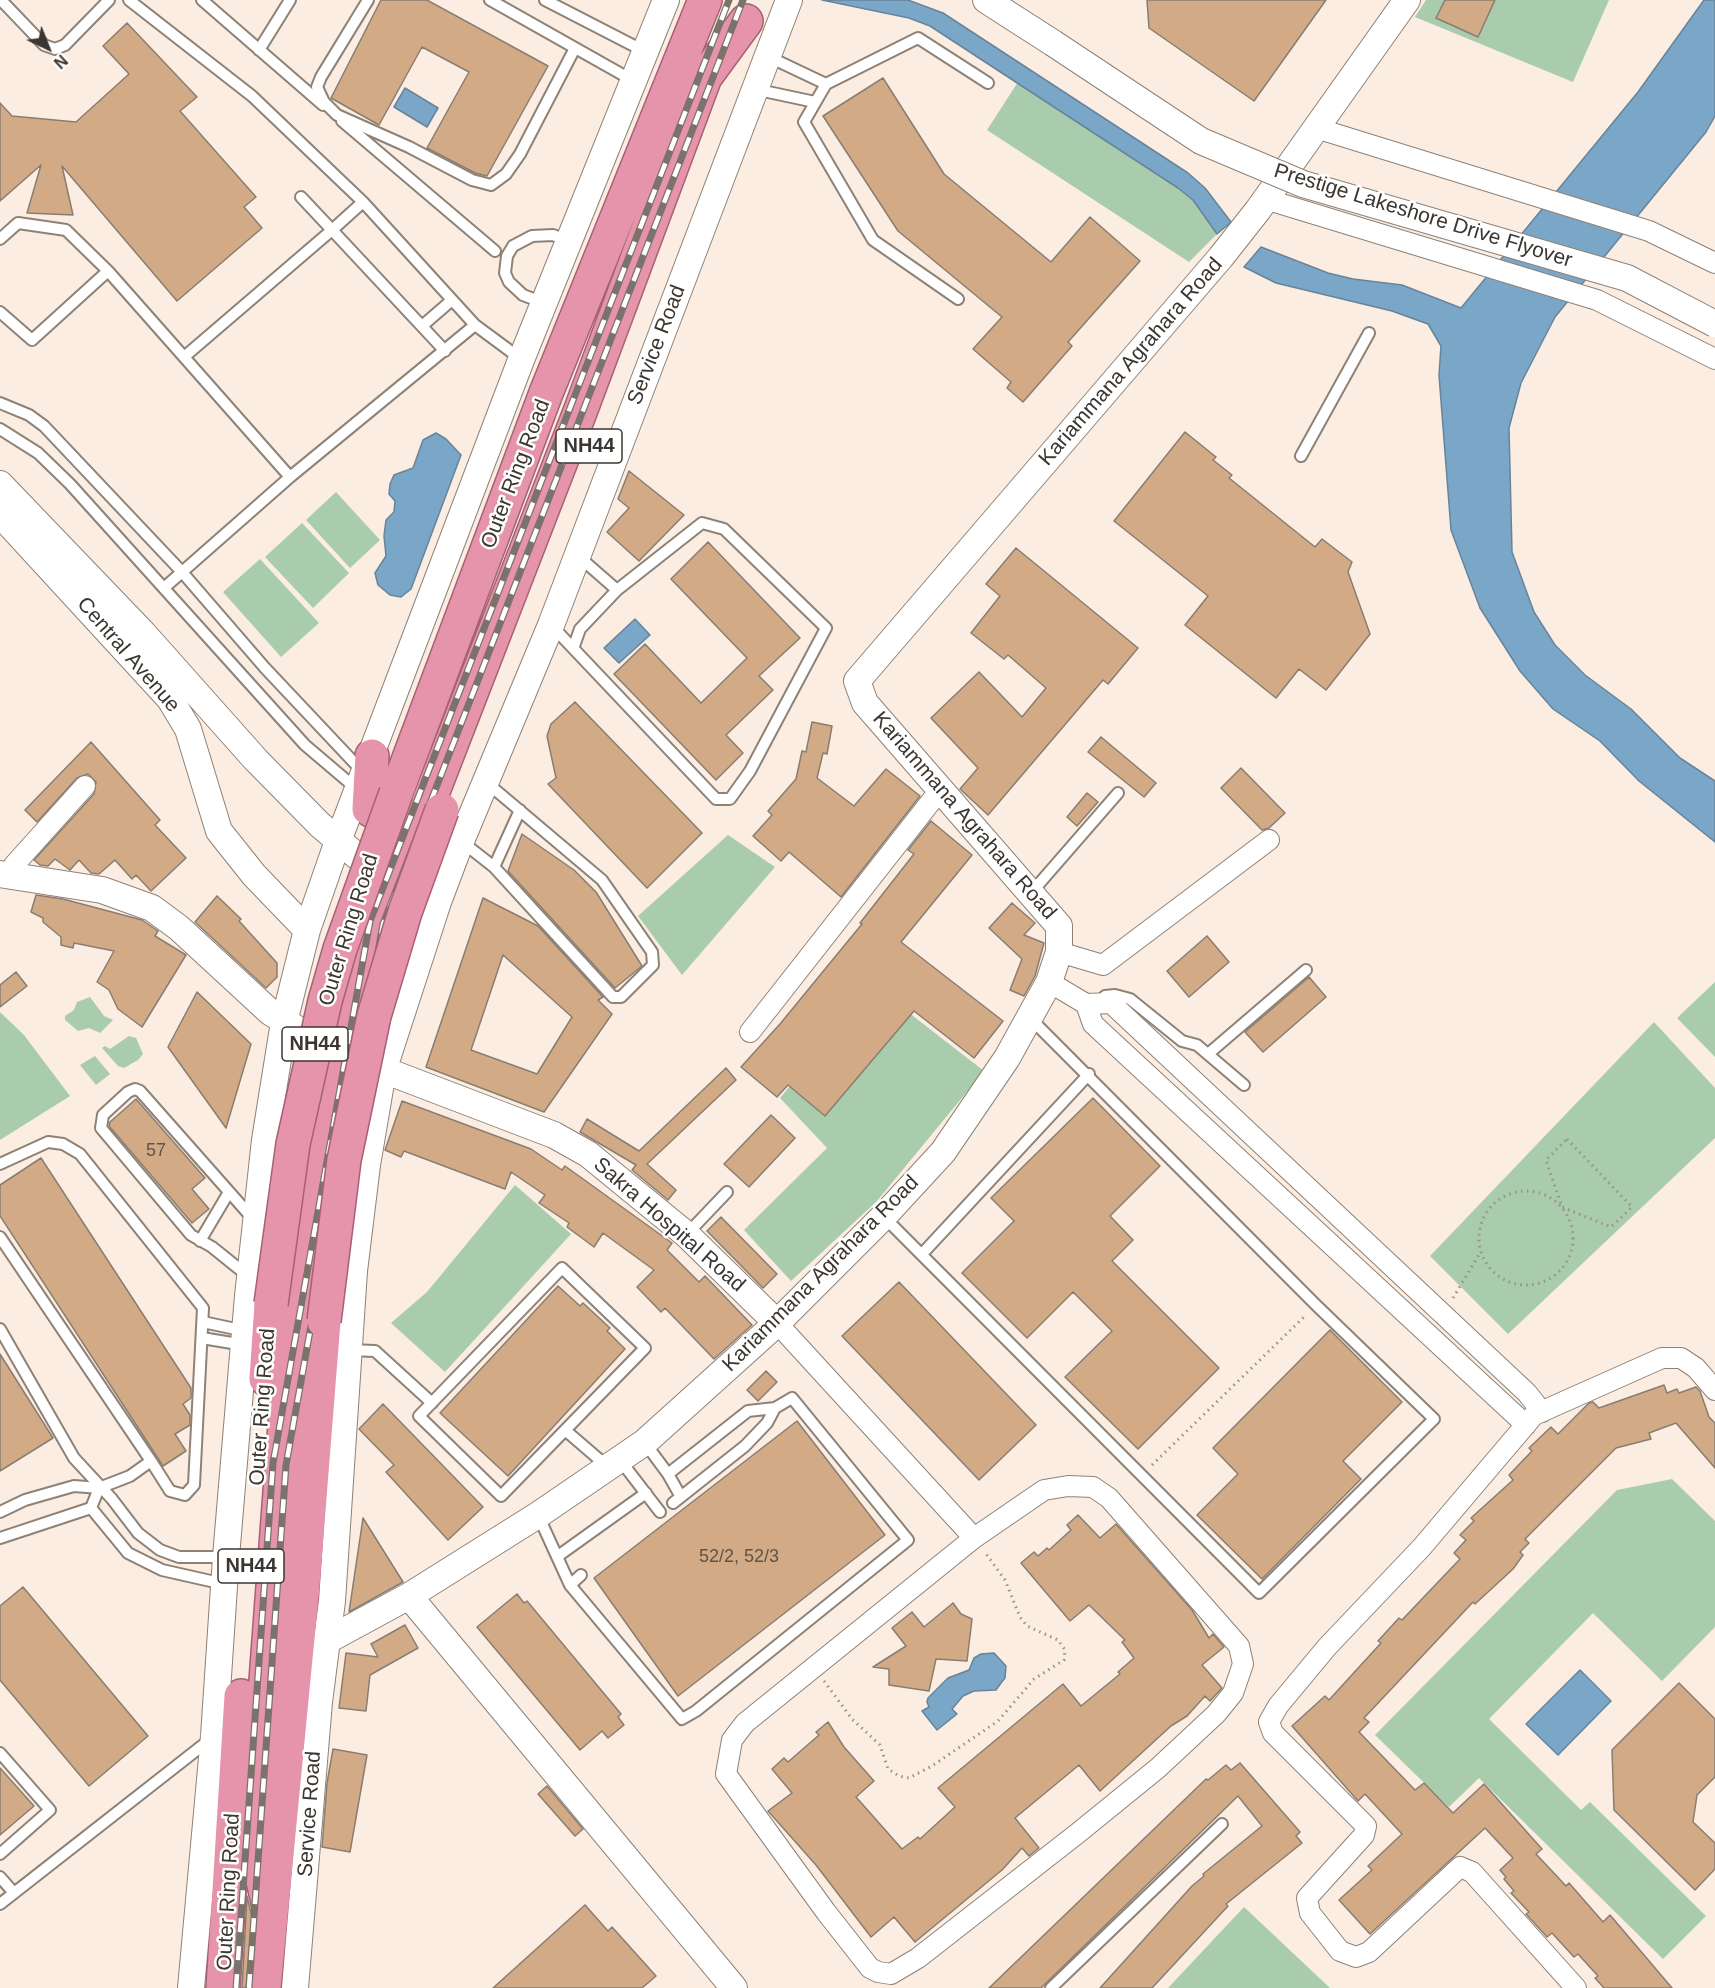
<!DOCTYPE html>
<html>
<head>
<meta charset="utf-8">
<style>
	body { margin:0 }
	#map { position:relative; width:1715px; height:1988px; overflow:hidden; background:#fbede1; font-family:Helvetica,sans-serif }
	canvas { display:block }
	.north { position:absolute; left:18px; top:18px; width:60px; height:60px; -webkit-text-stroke:4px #fff; paint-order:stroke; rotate:137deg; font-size:16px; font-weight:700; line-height:24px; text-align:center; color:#3b3631 }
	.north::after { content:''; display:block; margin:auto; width:21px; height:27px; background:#3b3631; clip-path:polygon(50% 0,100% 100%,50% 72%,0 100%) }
</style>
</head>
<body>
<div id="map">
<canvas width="1715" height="1988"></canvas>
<div class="north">N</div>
</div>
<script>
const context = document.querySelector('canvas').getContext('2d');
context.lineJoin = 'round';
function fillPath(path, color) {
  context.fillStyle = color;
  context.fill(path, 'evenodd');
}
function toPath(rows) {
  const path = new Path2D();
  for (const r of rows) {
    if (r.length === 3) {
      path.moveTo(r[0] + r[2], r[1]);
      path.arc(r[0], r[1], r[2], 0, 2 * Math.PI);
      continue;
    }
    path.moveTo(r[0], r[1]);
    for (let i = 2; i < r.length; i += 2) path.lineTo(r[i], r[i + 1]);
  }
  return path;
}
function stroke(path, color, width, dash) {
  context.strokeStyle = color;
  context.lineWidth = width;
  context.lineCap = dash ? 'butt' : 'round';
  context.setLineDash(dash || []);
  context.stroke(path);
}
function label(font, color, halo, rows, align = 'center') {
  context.font = font + ' Helvetica,sans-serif';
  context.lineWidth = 5;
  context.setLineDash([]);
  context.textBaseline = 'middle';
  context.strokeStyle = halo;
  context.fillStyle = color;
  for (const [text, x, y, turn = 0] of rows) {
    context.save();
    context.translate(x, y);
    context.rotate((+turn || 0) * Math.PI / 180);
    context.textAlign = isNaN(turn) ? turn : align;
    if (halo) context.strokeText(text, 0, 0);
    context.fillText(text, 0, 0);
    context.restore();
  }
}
const green = toPath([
	[1426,0,1609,0,1573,82,1415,17],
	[1018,82,1178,188,1193,200,1217,234,1189,262,987,130],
	[336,492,380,540,350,568,306,520],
	[302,523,349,573,313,608,265,557],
	[260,559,319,623,281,657,223,592],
	[728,835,775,867,682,975,638,916],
	[1715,982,1715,1057,1677,1018],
	[873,985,984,1071,877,1201,791,1281,744,1230,827,1148,780,1098],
	[90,997,104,1016,113,1020,100,1033,89,1028,78,1031,65,1020,65,1016,74,1010,77,1002],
	[0,1012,24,1035,70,1096,0,1140],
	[1654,1022,1715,1088,1715,1138,1508,1334,1430,1256],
	[129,1036,136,1038,143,1054,138,1060,124,1068,118,1066,102,1048,105,1046,110,1049],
	[95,1056,110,1074,96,1085,80,1065],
	[515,1185,571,1234,445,1372,391,1323,427,1292],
	[1672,1479,1715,1521,1715,1627,1662,1681,1593,1613,1489,1719,1581,1810,1590,1802,1706,1916,1663,1959,1479,1778,1449,1807,1375,1735,1617,1490],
	[1244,1907,1330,1988,1168,1988]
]);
const water = toPath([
	[822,0,908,0,943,13,1188,173,1205,188,1231,222,1217,234,1193,200,1178,188,930,26,909,18,822,0],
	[1704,0,1715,0,1715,116,1706,132,1555,317,1521,383,1509,428,1512,552,1534,612,1555,645,1585,675,1631,709,1680,758,1715,781,1715,842,1639,781,1600,741,1553,709,1520,671,1480,608,1451,530,1439,375,1441,346,1428,324,1392,311,1276,283,1244,267,1261,247,1328,273,1353,279,1402,285,1461,308,1638,92,1704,0],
	[405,88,438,108,427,127,394,107,405,88],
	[436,433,446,439,461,455,411,589,401,597,390,595,378,585,375,573,386,556,384,536,386,520,394,512,395,501,389,494,390,484,394,475,413,468,423,440,436,433],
	[635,619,650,635,619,663,604,648,635,619],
	[994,1653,1006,1666,1005,1678,1001,1683,996,1690,974,1691,963,1696,952,1709,957,1714,937,1730,922,1711,929,1707,927,1702,928,1698,948,1678,969,1670,974,1658,981,1654,994,1653],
	[1580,1670,1611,1701,1558,1755,1526,1724,1580,1670]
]);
const building = toPath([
	[381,0,427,0,548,66,487,176,475,173,427,148,469,72,422,47,379,125,331,98,381,0],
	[1147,0,1326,0,1254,101,1149,28,1147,0],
	[1445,0,1495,0,1478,37,1436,18,1445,0],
	[127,23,197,97,180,111,256,197,244,207,262,228,177,301,62,166,73,215,27,213,41,165,0,201,0,103,12,116,76,122,129,74,103,46,127,23],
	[883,78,944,174,1051,262,1090,217,1140,261,1068,342,1072,346,1023,402,1007,388,1011,382,973,349,1002,317,898,231,823,116,883,78],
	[1185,432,1216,457,1213,460,1232,475,1229,478,1315,547,1322,539,1352,562,1348,572,1370,634,1326,690,1299,669,1276,698,1185,625,1208,596,1114,521,1185,432],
	[629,471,684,515,639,561,607,532,629,508,618,499,629,471],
	[708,542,800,638,759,676,773,690,726,735,743,753,716,780,614,674,645,644,701,703,747,658,671,579,708,542],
	[1016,548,1138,648,1108,684,1103,680,988,815,960,789,978,768,931,718,979,672,1022,717,1046,688,1008,655,1004,659,971,633,1000,596,986,584,1016,548],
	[575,702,702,833,647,888,548,784,556,778,547,736,551,724,575,702],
	[812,722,832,726,827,754,823,753,817,778,854,806,886,769,920,796,841,897,789,852,781,861,753,836,772,815,768,811,796,779,802,751,806,752,812,722],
	[1101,737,1156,783,1144,797,1088,752,1101,737],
	[91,742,160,820,155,825,186,858,151,891,136,875,132,879,115,860,99,874,91,873,79,860,70,870,55,859,48,866,40,865,34,860,94,794,96,782,88,774,77,778,37,822,25,810,91,742],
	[1241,768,1285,813,1269,828,1262,830,1221,788,1241,768],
	[1087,793,1098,802,1077,826,1067,817,1087,793],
	[931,821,972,855,901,942,1003,1021,974,1058,914,1011,825,1116,788,1085,777,1097,741,1067,780,1024,862,924,860,923,914,854,908,850,931,821],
	[522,834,574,870,596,892,642,966,615,988,508,871,522,834],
	[36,895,63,899,142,920,158,931,155,936,186,955,142,1027,118,1009,109,990,97,982,114,951,74,943,73,948,61,945,61,937,43,922,43,918,31,912,36,895],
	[217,896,241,919,239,921,277,963,277,977,266,988,195,922,217,896],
	[483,898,538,926,603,997,598,1000,612,1014,544,1112,426,1067,483,898],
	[503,955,572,1017,537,1074,471,1050,503,955],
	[1012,903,1035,923,1024,935,1044,943,1035,976,1024,996,1010,990,1022,959,989,928,1012,903],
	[1207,936,1229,962,1189,997,1167,971,1207,936],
	[16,972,27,986,0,1007,0,985,16,972],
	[1309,977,1326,997,1263,1052,1245,1032,1309,977],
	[197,992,251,1044,226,1128,168,1047,197,992],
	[726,1068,736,1080,647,1164,676,1190,668,1200,632,1170,636,1165,580,1132,587,1119,639,1151,726,1068],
	[1093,1098,1160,1166,1110,1216,1133,1240,1112,1261,1219,1368,1138,1449,1065,1377,1112,1331,1073,1292,1027,1338,962,1273,1014,1221,991,1198,1093,1098],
	[136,1099,205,1178,192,1189,209,1209,192,1223,109,1126,110,1122,136,1099],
	[402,1101,531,1149,562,1170,565,1166,672,1243,667,1250,699,1282,705,1276,752,1325,714,1359,665,1308,661,1312,637,1287,654,1270,603,1233,594,1247,567,1227,569,1223,539,1203,545,1195,511,1172,505,1189,404,1151,401,1157,385,1150,402,1101],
	[771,1115,795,1138,749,1187,724,1164,771,1115],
	[41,1158,191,1388,191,1398,183,1404,190,1415,190,1425,175,1434,186,1451,163,1466,0,1216,0,1185,41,1158],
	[721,1217,777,1274,763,1288,707,1231,721,1217],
	[899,1282,1036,1425,979,1480,842,1336,899,1282],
	[558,1286,580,1306,583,1303,610,1328,607,1331,625,1349,508,1476,440,1413,558,1286],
	[1330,1330,1402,1402,1343,1461,1361,1479,1262,1579,1197,1515,1238,1474,1213,1448,1330,1330],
	[0,1354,53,1438,0,1471,0,1354],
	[766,1371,777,1382,758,1401,747,1390,766,1371],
	[1664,1385,1667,1393,1677,1389,1679,1393,1696,1387,1700,1391,1709,1417,1715,1423,1715,1468,1676,1423,1649,1433,1651,1439,1616,1448,1525,1539,1529,1543,1520,1552,1523,1555,1513,1569,1475,1604,1473,1602,1364,1718,1369,1722,1359,1732,1415,1790,1424,1783,1453,1813,1484,1784,1542,1849,1536,1854,1566,1886,1569,1883,1603,1922,1610,1915,1672,1988,1604,1988,1595,1978,1598,1976,1578,1954,1574,1957,1552,1933,1547,1937,1526,1914,1529,1912,1511,1893,1514,1891,1504,1879,1506,1877,1500,1870,1513,1858,1485,1828,1370,1934,1339,1900,1372,1870,1368,1866,1402,1834,1365,1794,1358,1801,1292,1726,1325,1696,1329,1700,1381,1643,1378,1641,1399,1618,1402,1620,1460,1559,1454,1553,1466,1540,1460,1535,1474,1521,1471,1518,1513,1480,1509,1475,1532,1451,1529,1448,1551,1427,1558,1434,1589,1403,1593,1402,1599,1408,1664,1385],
	[383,1404,483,1507,448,1540,386,1472,394,1465,359,1429,383,1404],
	[797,1421,885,1535,678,1696,594,1578,797,1421],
	[1078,1515,1100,1538,1116,1524,1192,1610,1209,1638,1213,1634,1224,1647,1202,1665,1222,1688,1210,1701,1205,1696,1187,1716,1171,1726,1100,1791,1079,1765,1015,1818,1039,1848,1029,1856,1022,1848,1002,1870,915,1942,894,1917,871,1937,816,1865,768,1811,792,1793,772,1769,784,1758,788,1762,819,1735,816,1732,828,1722,844,1747,874,1781,856,1797,902,1849,918,1837,920,1839,955,1807,938,1788,1063,1684,1081,1706,1120,1674,1118,1672,1134,1658,1122,1642,1125,1640,1089,1605,1070,1621,1021,1563,1034,1552,1038,1556,1047,1548,1049,1550,1071,1530,1067,1525,1078,1515],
	[363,1518,403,1582,349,1612,363,1518],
	[23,1587,148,1736,89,1786,0,1680,0,1606,23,1587],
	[517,1594,524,1603,527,1601,621,1714,618,1717,624,1725,608,1738,602,1731,580,1750,477,1627,517,1594],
	[953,1603,961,1614,972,1619,967,1661,936,1659,929,1691,889,1685,889,1669,873,1667,906,1646,892,1628,912,1612,924,1627,953,1603],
	[405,1625,418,1648,370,1675,366,1711,339,1708,346,1653,378,1657,371,1644,405,1625],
	[1679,1683,1715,1719,1715,1777,1697,1795,1693,1822,1715,1843,1715,1869,1695,1890,1614,1810,1612,1750,1679,1683],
	[333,1749,367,1755,350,1852,322,1847,327,1783,333,1749],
	[1240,1763,1300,1832,1296,1836,1302,1843,1226,1904,1228,1906,1152,1988,1100,1988,1192,1886,1204,1876,1203,1874,1262,1826,1238,1796,1041,1988,989,1988,1206,1779,1208,1780,1226,1765,1231,1770,1240,1763],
	[0,1768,34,1806,0,1835,0,1768],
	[547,1786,583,1829,575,1836,538,1794,547,1786],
	[247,1896,252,1917,246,1988,242,1988,247,1896],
	[585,1905,608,1931,612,1927,656,1976,642,1988,493,1988,585,1905]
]);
const path = toPath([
	[1567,1139,1632,1207,1611,1227,1562,1207,1546,1160,1567,1139],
	[1526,1238,47],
	[1453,1298,1480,1253],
	[1152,1465,1306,1315],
	[824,1681,852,1719,880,1745,888,1769,899,1776,909,1778,932,1766,998,1721,1034,1679,1064,1660,1065,1650,1058,1640,1027,1626,1020,1617,1005,1580,984,1551]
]);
const service = toPath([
	[1,0,44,45,55,49,65,45,109,0],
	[129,0,252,96,363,202,475,325,521,359],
	[202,0,323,105],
	[368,0,321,77,317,87,324,102,337,115,409,147,472,180,491,185,506,174,520,154,575,48],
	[490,0,632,80],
	[545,0,644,51],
	[259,50,290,0],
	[767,56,826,84],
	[754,89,815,102],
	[342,121,495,251],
	[301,197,332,230,363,202],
	[0,239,18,223,66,230,108,271,290,477],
	[958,299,873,240,804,122,826,84,918,38,988,83],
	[544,303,523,295,509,282,505,273,507,256,513,246,532,236,553,235,569,241],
	[0,312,32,340,108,271],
	[422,326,452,300],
	[184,357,332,230,445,351],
	[0,403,29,415,44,426,182,572,265,668,363,772],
	[0,429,38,453,70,484,305,745,358,790],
	[1301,456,1369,333],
	[577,555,617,590],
	[165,587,290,477,475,325],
	[552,626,716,799,730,799,750,771,826,628,724,529,702,523,617,590,580,629,574,646],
	[461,841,494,867,613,997,621,997,653,965,652,952,602,880,486,782],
	[494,867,520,810],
	[1031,893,1118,793],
	[1105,996,1115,995,1130,999,1182,1041,1197,1045,1244,1085],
	[1208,1054,1306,970],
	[0,1164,48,1142,63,1144,80,1154,203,1308,194,1485,185,1495,170,1491,151,1461],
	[884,1217,1259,1593,1434,1419,1316,1305,1029,1017],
	[687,1234,727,1192],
	[0,1237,151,1461,130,1476,99,1488,74,1486,25,1500,0,1512],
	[200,1241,229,1192],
	[922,1254,1089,1074],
	[562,1268,645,1348,501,1496,419,1416,562,1268],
	[248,1276,212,1247,191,1235,101,1128,103,1115,128,1092,135,1089,140,1091,254,1220],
	[203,1322,245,1331],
	[0,1329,74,1458,112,1499,138,1533,160,1550,179,1557,225,1557],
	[202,1338,244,1345],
	[348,1350,375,1351,432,1403],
	[565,1430,608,1467],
	[645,1443,668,1474,681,1497],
	[620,1460,660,1512],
	[673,1503,745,1446,767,1423,775,1408],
	[91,1508,128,1553,162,1570,215,1582,224,1581],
	[538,1515,570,1585,682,1719,696,1711,908,1540,792,1398,775,1408,748,1411,668,1474],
	[0,1538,91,1508,99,1488],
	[558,1556,646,1493],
	[570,1585,581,1575],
	[0,1753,50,1810,0,1854],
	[0,1877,14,1893],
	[0,1904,212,1738],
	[1051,1988,1222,1824]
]);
const minor = toPath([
	[1316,128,1649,231,1715,263],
	[1265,199,1597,300,1715,359],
	[11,875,14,865,85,786],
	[1059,952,1103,965,1269,840],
	[1049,982,1086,1004,1111,1003,1527,1393,1542,1412],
	[1086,1004,1093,1024,1526,1425],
	[750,1032,940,790],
	[777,1323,974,1538],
	[1068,1486,1093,1487,1109,1498,1239,1646,1243,1664,1233,1693,1216,1714,1158,1768,1078,1833,918,1958,891,1974,878,1972,870,1968,826,1912,726,1774,732,1740,745,1723,974,1538,1044,1490,1068,1486],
	[1576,1988,1472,1872,1460,1867,1369,1952,1356,1957,1340,1951,1310,1913,1307,1898,1364,1835,1366,1826,1273,1733,1269,1722,1278,1706,1327,1647,1422,1547,1534,1415,1662,1358,1681,1358,1696,1368,1715,1390]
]);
const tertiary = toPath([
	[986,0,1053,43],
	[0,484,143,633,256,760,320,825,382,877],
	[0,514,170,699,188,729,219,831,254,875,307,930],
	[0,874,102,890,152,908,179,928,270,1012,297,1029],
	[368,1064,554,1135,588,1154,687,1235,777,1323],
	[409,1596,734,1988],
	[328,1640,409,1596,538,1515,645,1442,777,1323,884,1216,943,1152,1007,1058,1049,982,1059,952,1059,926,865,703,857,681,1221,257,1258,210,1407,0],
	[191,1988,214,1736,226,1557,248,1296,265,1140,284,1022,307,930,338,841,521,360,666,0],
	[295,1988,319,1702,332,1601,354,1271,367,1165,383,1071,438,902,461,841,551,625,789,0]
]);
const trunk = toPath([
	[372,756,369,809,410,834],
	[396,793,546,393,705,0],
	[266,1379,271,1304],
	[271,1915,254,1842,291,1344,304,1241,340,1051,373,946,580,412,705,77,746,21],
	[223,1988,241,1696],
	[264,1988,303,1586,324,1321]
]);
const rail = toPath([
	[236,1988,273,1463,370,921,729,0],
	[249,1988,286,1465,383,924,743,0]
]);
const tertiaryBridge = toPath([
	[1053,43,1201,141,1303,184,1627,278,1715,324]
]);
const trunkBridge = toPath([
	[271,1304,293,1144,325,1001,340,949,396,793],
	[324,1321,344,1160,374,1016,405,912,442,810]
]);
const numberNames = [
	["57",156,1151],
	["52/2, 52/3",739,1557]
];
const shields = [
	[589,446,66],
	[315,1044,66],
	[251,1566,66]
];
const shieldNames = [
	["NH44",589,446],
	["NH44",315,1044],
	["NH44",251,1566]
];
const streetNames = [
	["Prestige Lakeshore Drive Flyover",1423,216,17],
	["Service Road",657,345,-69],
	["Kariammana Agrahara Road",1131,362,-49],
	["Outer Ring Road",516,474,-69],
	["Central Avenue",128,655,49],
	["Kariammana Agrahara Road",964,816,49],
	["Outer Ring Road",349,930,-73],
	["Sakra Hospital Road",669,1225,41],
	["Kariammana Agrahara Road",821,1274,-45],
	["Outer Ring Road",263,1407,-86],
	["Service Road",310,1814,-86],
	["Outer Ring Road",229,1892,-87]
];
fillPath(green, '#a9ccad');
fillPath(water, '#7aa6c8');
stroke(water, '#67849b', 1.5);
fillPath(building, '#d2ab86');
stroke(building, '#897d72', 1.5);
stroke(service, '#8e8277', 14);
stroke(minor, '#8e8277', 22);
stroke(tertiary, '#8e8277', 28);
stroke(trunk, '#a66174', 36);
stroke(path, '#9a9188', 3, [1.5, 4.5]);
stroke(service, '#fff', 10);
stroke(minor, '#fff', 20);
stroke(tertiary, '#fff', 26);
stroke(trunk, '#e693ac', 33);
stroke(rail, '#7b736b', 7);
stroke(rail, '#fff', 4.5, [14]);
stroke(tertiaryBridge, '#8e8277', 28, []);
stroke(trunkBridge, '#a66174', 36, []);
stroke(tertiaryBridge, '#fff', 26);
stroke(trunkBridge, '#e693ac', 33);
label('18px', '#615346', null, numberNames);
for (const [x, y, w] of shields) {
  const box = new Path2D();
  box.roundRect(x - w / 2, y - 17, w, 34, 4.5);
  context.fillStyle = '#fff';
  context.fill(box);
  stroke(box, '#3b3631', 1.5);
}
label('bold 20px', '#3b3631', null, shieldNames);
label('21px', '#3b3631', '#fff', streetNames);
</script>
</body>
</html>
